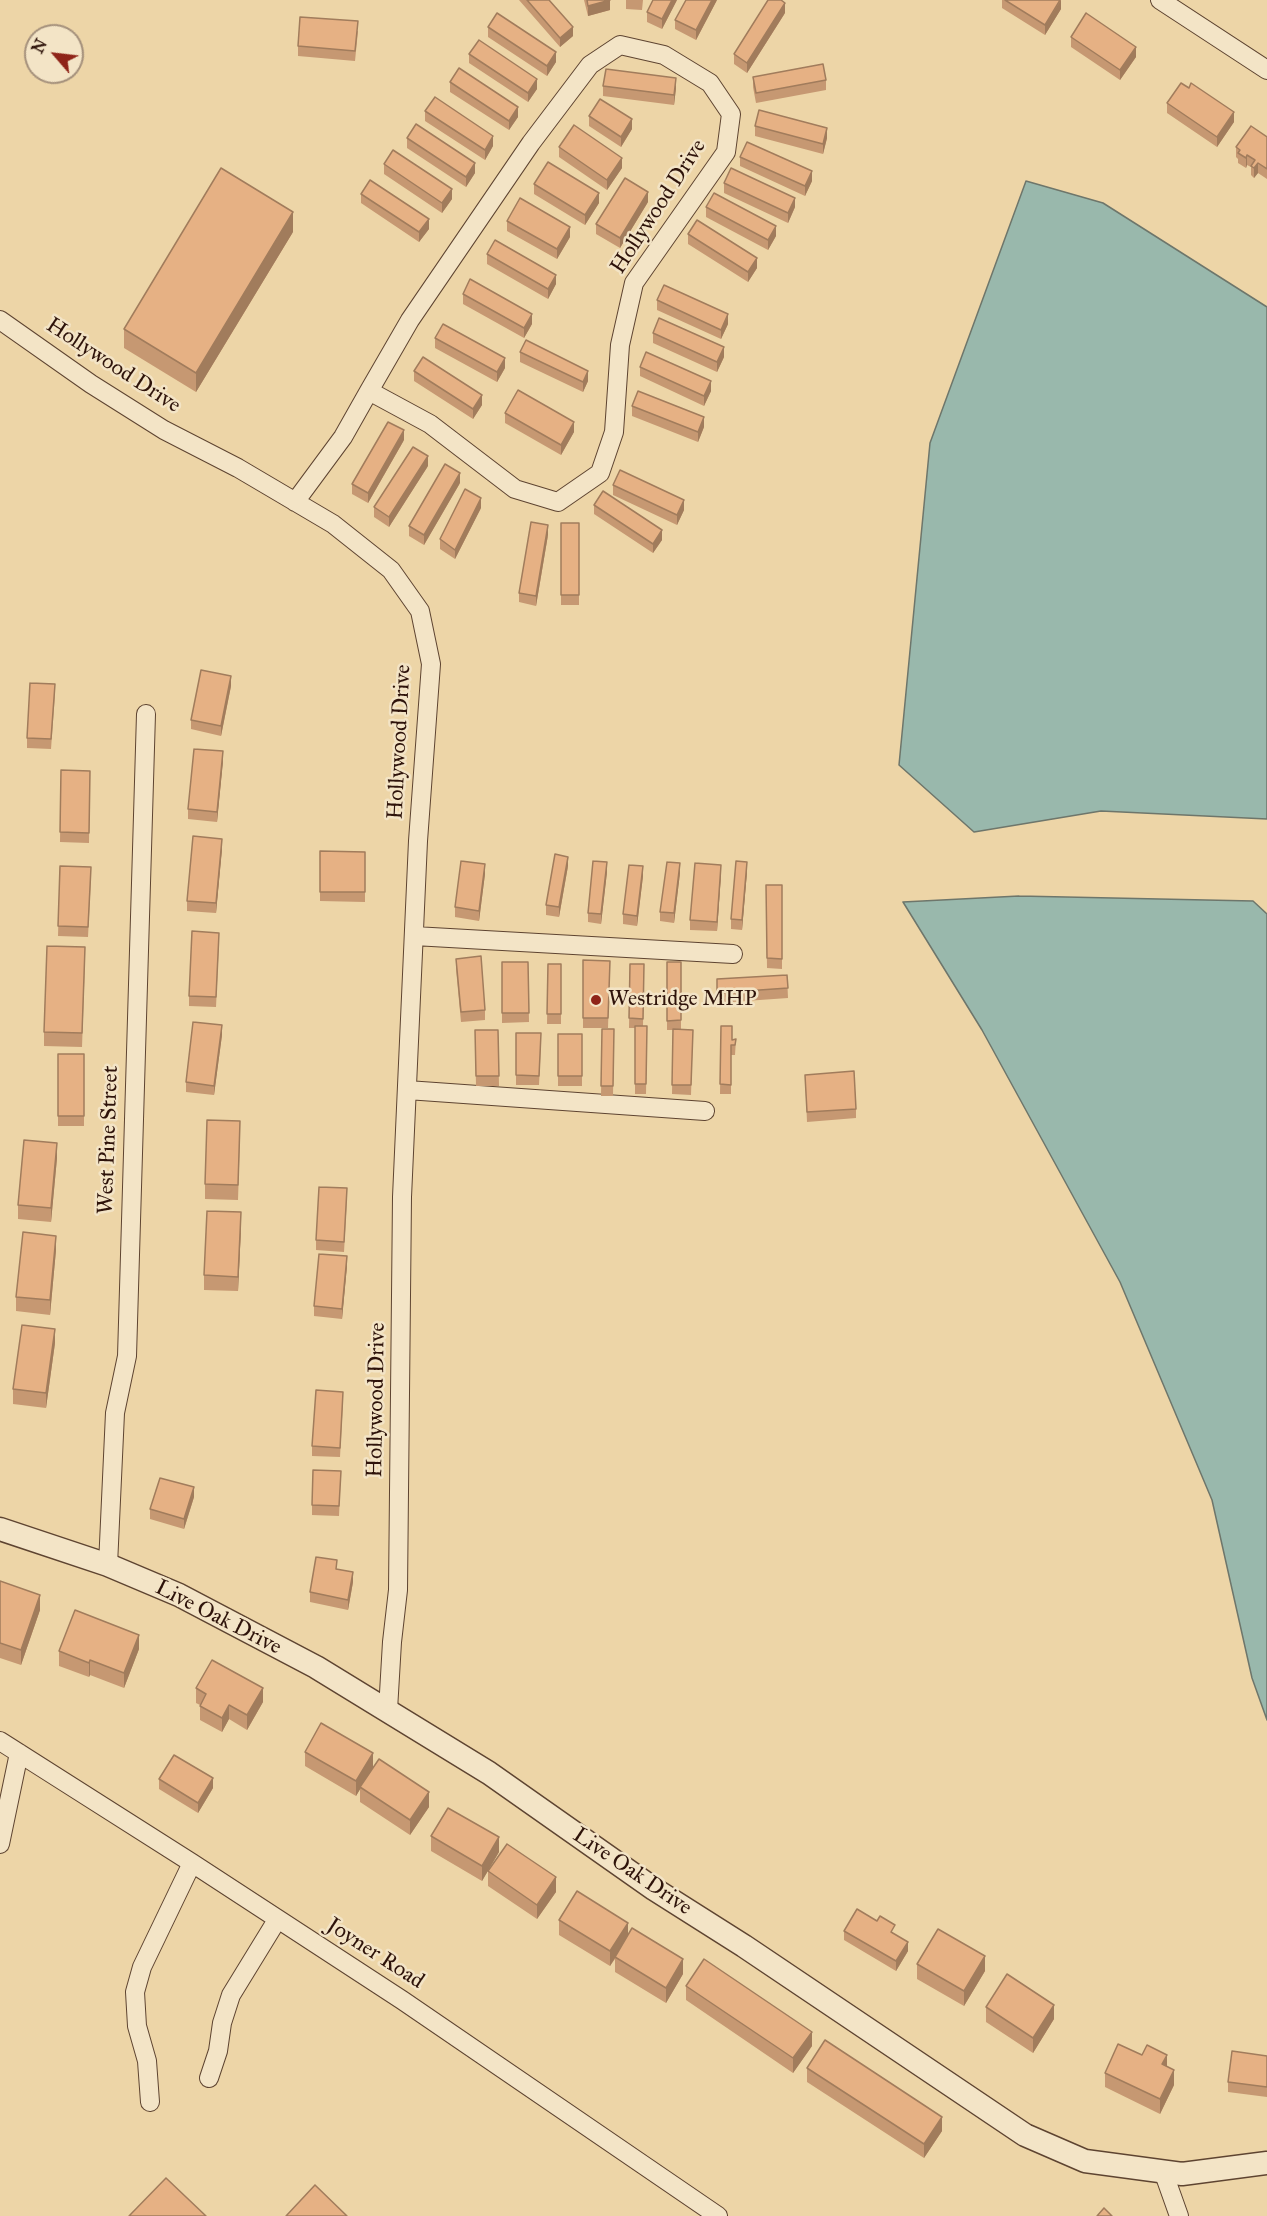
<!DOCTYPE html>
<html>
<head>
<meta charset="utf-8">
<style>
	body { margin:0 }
	#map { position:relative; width:1267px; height:2216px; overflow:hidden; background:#edd5a7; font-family:"IM FELL Great Primer",serif }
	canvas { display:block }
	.north { position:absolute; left:24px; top:24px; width:60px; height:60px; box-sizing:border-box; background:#f3e4c6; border:2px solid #a4907b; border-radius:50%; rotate:298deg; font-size:16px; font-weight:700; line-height:24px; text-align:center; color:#2e130a }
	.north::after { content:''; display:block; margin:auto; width:21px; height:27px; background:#8f2418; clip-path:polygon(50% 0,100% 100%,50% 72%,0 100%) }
</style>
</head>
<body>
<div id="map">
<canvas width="1267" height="2216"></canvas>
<div class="north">N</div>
</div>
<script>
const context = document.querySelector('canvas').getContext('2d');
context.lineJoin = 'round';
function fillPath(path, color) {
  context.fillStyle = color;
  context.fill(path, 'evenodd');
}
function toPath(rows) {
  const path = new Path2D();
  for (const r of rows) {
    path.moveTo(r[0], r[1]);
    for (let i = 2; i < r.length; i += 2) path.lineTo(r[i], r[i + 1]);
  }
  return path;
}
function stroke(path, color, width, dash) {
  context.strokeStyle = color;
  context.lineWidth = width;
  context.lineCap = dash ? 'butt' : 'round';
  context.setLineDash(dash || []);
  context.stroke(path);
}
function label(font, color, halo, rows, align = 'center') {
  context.font = font + ' "IM FELL Great Primer",serif';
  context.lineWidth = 5;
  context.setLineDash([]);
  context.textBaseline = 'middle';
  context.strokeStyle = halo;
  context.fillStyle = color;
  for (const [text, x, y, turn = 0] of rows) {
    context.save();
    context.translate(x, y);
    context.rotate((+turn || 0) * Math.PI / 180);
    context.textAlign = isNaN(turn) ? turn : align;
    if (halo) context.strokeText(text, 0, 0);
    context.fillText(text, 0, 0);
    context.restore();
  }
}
const water = toPath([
	[1026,181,1103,203,1267,307,1267,819,1101,811,974,832,899,765,930,443,1026,181],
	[1019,896,1253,901,1267,914,1267,1720,1252,1678,1212,1500,1120,1282,982,1030,903,902,1019,896]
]);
const minor = toPath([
	[1160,0,1267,70],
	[0,320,91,384,164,430,238,468,333,524,391,570,420,611,431,664,418,841,402,1197,398,1590,392,1642,388,1710],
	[295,502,343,437,369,391,410,320,531,143,590,65,620,45,664,55,710,83,731,114,726,152,634,283,620,345,614,432,600,473,558,502,515,489,430,424,369,391],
	[414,936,733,954],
	[407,1090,705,1111],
	[108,1565,115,1413,127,1356,146,714],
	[0,1741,192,1863,402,2000,718,2216],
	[0,1844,19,1753],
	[209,2078,218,2051,222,2023,231,1995,277,1920],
	[150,2102,147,2061,137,2026,135,1992,142,1967,192,1863],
	[1163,2171,1179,2216]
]);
const tertiary = toPath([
	[0,1529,108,1565,179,1595,316,1667,489,1773,654,1889,744,1946,1025,2135,1085,2161,1182,2174,1267,2163]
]);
const wall = toPath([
	[519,0,549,0,573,36,560,47],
	[584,0,610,0,610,10,588,16],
	[626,0,643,0,642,10,626,9],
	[677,0,662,29,647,22,647,12],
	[717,0,696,40,675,29,675,20],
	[1002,0,1061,0,1061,9,1045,35,1002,8],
	[785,13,747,73,734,64,734,54],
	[488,27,556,62,547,76,488,37],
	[358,31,355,61,298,56,298,46],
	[1071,37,1136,57,1120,80,1071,47],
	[469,54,537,89,528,102,469,63],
	[753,77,826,80,826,90,756,103,753,87],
	[450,82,518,117,509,130,450,92],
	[603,86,676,88,674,105,603,96],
	[1167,103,1234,122,1217,147,1167,113],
	[425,111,493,146,485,160,425,121],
	[589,116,632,129,621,147,589,126],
	[755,126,827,138,823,154,755,136],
	[1267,137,1267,179,1258,173,1254,178,1251,175,1251,167,1247,165,1246,168,1238,163,1238,159,1236,157,1236,147],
	[407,138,475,173,466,187,407,148],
	[559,147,622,168,607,190,559,157],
	[740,157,812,181,805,196,740,166],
	[384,164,452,199,442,213,384,174],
	[724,183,795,207,788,223,724,193],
	[534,184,599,203,585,225,534,194],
	[361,194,429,229,419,242,361,203],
	[648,202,620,248,596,234,596,224],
	[706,207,776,236,768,250,706,217],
	[507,221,570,237,557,259,507,231],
	[293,232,196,392,124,348,124,329],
	[688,234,757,268,748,282,688,244],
	[487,254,556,284,548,299,487,264],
	[463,294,532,324,524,338,463,304],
	[657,300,728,324,721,339,657,310],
	[653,333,724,357,717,372,653,343],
	[435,338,505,368,497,382,435,348],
	[520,352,588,381,583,392,520,362],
	[640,367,711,391,704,406,640,376],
	[414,371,482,405,473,419,414,381],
	[632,406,704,427,698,442,632,416],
	[505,413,574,432,561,455,505,423],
	[404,440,368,503,352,494,352,484],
	[428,466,389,527,374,517,374,507],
	[460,483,424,545,409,536,409,526],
	[613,485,684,510,677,525,613,495],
	[594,505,662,540,653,553,594,514],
	[481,508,455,559,440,549,440,539],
	[561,523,579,523,579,605,561,605],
	[548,535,536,606,519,602,519,593],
	[231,686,221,736,191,729,191,720],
	[55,694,51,749,27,748,27,738],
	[223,761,217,822,188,819,188,809],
	[61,770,90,771,89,843,60,842],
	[222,849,216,913,187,911,187,901],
	[320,851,365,852,365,902,320,901],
	[60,866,91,877,88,937,58,936],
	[568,866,559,917,546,915,546,905],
	[607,872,601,924,588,922,588,913],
	[747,872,742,930,731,929,731,919],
	[680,873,674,923,660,921,660,912],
	[485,874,479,921,455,917,455,907],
	[721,874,717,931,690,930,690,920],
	[643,876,637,926,623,924,623,914],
	[766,885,782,885,782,969,767,968],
	[219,942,216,1007,189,1006,189,996],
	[456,959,485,1010,485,1020,461,1022,456,969],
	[583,960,610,961,608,1028,583,1028],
	[85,961,82,1047,44,1046,44,1032],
	[502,962,528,962,529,1022,502,1023],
	[667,962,681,962,681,1029,693,1030,691,1095,672,1094,673,1030,667,1030],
	[548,964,561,964,561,1024,547,1024],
	[630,964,644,964,643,1026,647,1026,646,1094,635,1094,635,1028,629,1028],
	[787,975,788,998,717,1003,717,979],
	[721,1026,732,1040,736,1039,735,1055,731,1055,731,1094,720,1094],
	[602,1029,614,1029,613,1096,601,1096],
	[475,1030,498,1030,499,1086,476,1086],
	[516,1033,541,1043,539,1085,516,1085],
	[558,1034,582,1034,582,1086,558,1086],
	[222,1035,214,1095,186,1092,186,1082],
	[58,1054,84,1054,84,1126,58,1126],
	[805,1075,856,1109,856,1118,807,1122],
	[240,1136,238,1200,205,1199,205,1184],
	[57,1158,51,1222,18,1219,18,1205],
	[347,1198,344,1252,316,1250,316,1240],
	[241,1227,238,1291,204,1290,204,1275],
	[56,1250,50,1315,16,1311,16,1297],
	[347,1266,342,1319,314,1316,314,1306],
	[55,1343,46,1408,13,1404,13,1389],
	[343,1402,340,1457,312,1456,312,1446],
	[341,1471,339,1516,312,1515,312,1505],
	[194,1497,184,1529,150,1519,150,1509],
	[337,1569,353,1582,348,1610,310,1602,310,1592],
	[0,1581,40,1610,21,1665,0,1658],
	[139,1649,124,1688,90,1675,89,1677,59,1666,59,1651],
	[196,1688,263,1702,247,1730,229,1719,222,1732,200,1720,200,1705,196,1703],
	[305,1752,373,1768,368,1775,429,1807,410,1835,360,1802,360,1789,356,1796,305,1766],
	[159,1779,213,1788,198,1813,159,1789],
	[431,1836,499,1852,482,1881,431,1851],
	[488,1871,556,1892,537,1919,488,1886],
	[559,1920,628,1936,683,1974,666,2003,615,1972,615,1959,610,1966,559,1935],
	[844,1931,895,1934,908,1951,896,1971,844,1940],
	[917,1964,985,1971,964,2006,917,1979],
	[686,1986,812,2046,793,2073,686,2000],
	[986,2007,1054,2019,1033,2053,986,2022],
	[1142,2055,1167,2067,1174,2085,1160,2114,1105,2087,1105,2073],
	[1267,2056,1267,2097,1228,2092,1228,2082],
	[807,2068,942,2131,924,2158,807,2082]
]);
const shadedWall = toPath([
	[610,0,610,10,588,16,588,6],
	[672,0,677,0,662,29,662,19],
	[712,0,717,0,696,40,696,30],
	[1061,0,1061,9,1045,35,1045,25],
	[785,3,785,13,747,73,747,63],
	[573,27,573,36,560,47,560,38],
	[1136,47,1136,57,1120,80,1120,70],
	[556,52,556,62,547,76,547,66],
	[676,78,676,88,674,105,674,95],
	[537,79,537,89,528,102,528,93],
	[518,107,518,117,509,130,509,121],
	[1234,112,1234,122,1217,147,1217,137],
	[632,119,632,129,621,147,621,137],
	[827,128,827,138,823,154,823,144],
	[493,136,493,146,485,160,485,150],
	[1247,155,1247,165,1246,168,1246,158],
	[622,158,622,168,607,190,607,180],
	[475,163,475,173,466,187,466,177],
	[1258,163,1258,173,1254,178,1254,168],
	[812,171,812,181,805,196,805,186],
	[452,189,452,199,442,213,442,203],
	[648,192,648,202,620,248,620,238],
	[599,193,599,203,585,225,585,215],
	[795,198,795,207,788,223,788,213],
	[293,212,293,232,196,392,196,373],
	[429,219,429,229,419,242,419,232],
	[776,226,776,236,768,250,768,240],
	[570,227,570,237,557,259,557,249],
	[757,258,757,268,748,282,748,272],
	[556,275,556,284,548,299,548,289],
	[532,314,532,324,524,338,524,328],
	[728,314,728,324,721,339,721,330],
	[724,347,724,357,717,372,717,362],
	[505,358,505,368,497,382,497,372],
	[588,371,588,381,583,392,583,382],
	[711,381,711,391,704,406,704,396],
	[482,395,482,405,473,419,473,409],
	[704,417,704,427,698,442,698,432],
	[574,422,574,432,561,455,561,445],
	[404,430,404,440,368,503,368,493],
	[428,456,428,466,389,527,389,517],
	[460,473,460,483,424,545,424,535],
	[481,498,481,508,455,559,455,550],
	[684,500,684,510,677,525,677,515],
	[548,525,548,535,536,606,536,596],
	[662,530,662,540,653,553,653,544],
	[231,676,231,686,221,736,221,726],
	[223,751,223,761,217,822,217,812],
	[222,839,222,849,216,913,216,903],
	[568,857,568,866,559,917,559,907],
	[607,862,607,872,601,924,601,914],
	[747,862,747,872,742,930,742,920],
	[680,863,680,873,674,923,674,913],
	[485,864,485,874,479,921,479,911],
	[721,865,721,874,717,931,717,922],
	[643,866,643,876,637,926,637,916],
	[222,1025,222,1035,214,1095,214,1086],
	[57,1143,57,1158,51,1222,51,1208],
	[241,1212,241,1227,238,1291,238,1277],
	[56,1236,56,1250,50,1315,50,1300],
	[347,1256,347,1266,342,1319,342,1309],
	[55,1329,55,1343,46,1408,46,1393],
	[194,1487,194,1497,184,1529,184,1519],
	[353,1572,353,1582,348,1610,348,1600],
	[40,1595,40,1610,21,1665,21,1650],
	[139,1635,139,1649,124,1688,124,1673],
	[90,1660,90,1675,89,1677,89,1663],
	[263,1688,263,1702,247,1730,247,1715],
	[229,1705,229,1719,222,1732,222,1718],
	[373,1753,373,1768,356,1796,356,1781],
	[213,1778,213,1788,198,1813,198,1803],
	[429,1792,429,1807,410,1835,410,1820],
	[499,1837,499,1852,482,1881,482,1866],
	[556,1877,556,1892,537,1919,537,1905],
	[628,1923,628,1937,610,1966,610,1951],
	[908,1942,908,1951,896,1971,896,1961],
	[985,1956,985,1971,964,2006,964,1991],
	[683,1959,683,1974,666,2003,666,1988],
	[1054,2005,1054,2019,1033,2053,1033,2038],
	[812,2032,812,2046,793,2073,793,2058],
	[1167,2055,1167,2069,1162,2064],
	[1174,2070,1174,2085,1160,2114,1160,2099],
	[942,2117,942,2131,924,2158,924,2144]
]);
const building = toPath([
	[527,0,549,0,573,27,560,38,527,0],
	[587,0,610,0,588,6,587,0],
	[653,0,672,0,662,19,647,12,653,0],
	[686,0,712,0,696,30,675,20,686,0],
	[768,0,781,0,785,3,747,63,734,54,768,0],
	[1005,0,1060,0,1045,25,1005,0],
	[497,13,556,52,547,66,488,27,497,13],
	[1086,13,1136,47,1120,70,1071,37,1086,13],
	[300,17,358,21,355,51,298,46,300,17],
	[479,40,537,79,528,93,469,54,479,40],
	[823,64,826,80,756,93,753,77,823,64],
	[459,68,518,107,509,121,450,82,459,68],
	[606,69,676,78,674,95,603,86,606,69],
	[1181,83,1189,88,1191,83,1234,112,1217,137,1167,103,1181,83],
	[435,97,493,136,485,150,425,111,435,97],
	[600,99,632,119,621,137,589,116,600,99],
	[759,110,827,128,823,144,755,126,759,110],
	[416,124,475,163,466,177,407,138,416,124],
	[574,125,622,158,607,180,559,147,574,125],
	[1251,126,1267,137,1267,169,1258,163,1254,168,1251,166,1255,160,1247,155,1246,158,1238,153,1240,150,1236,147,1251,126],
	[747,142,812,171,805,186,740,157,747,142],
	[393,150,452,189,442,203,384,164,393,150],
	[548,162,599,193,585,215,534,184,548,162],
	[221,168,293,212,196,373,124,329,221,168],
	[731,168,795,198,788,213,724,183,731,168],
	[625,178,648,192,620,238,596,224,625,178],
	[370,180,429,219,419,232,361,194,370,180],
	[714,193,776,226,768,240,706,207,714,193],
	[520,198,570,227,557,249,507,221,520,198],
	[697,220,757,258,748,272,688,234,697,220],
	[495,240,556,275,548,289,487,254,495,240],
	[470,279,532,314,524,328,463,294,470,279],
	[664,285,728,314,721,330,657,300,664,285],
	[659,318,724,347,717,362,653,333,659,318],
	[443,324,505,358,497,372,435,338,443,324],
	[526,340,588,371,583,382,520,352,526,340],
	[646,352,711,381,704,396,640,367,646,352],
	[423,357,482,395,473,409,414,371,423,357],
	[518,390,574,422,561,445,505,413,518,390],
	[638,391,704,417,698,432,632,406,638,391],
	[388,422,404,430,368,493,352,484,388,422],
	[413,447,428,456,389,517,374,507,413,447],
	[445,464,460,473,424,535,409,526,445,464],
	[620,470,684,500,677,515,613,485,620,470],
	[465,489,481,498,455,550,440,539,465,489],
	[603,491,662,530,653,544,594,505,603,491],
	[531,522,548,525,536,596,519,593,531,522],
	[561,523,579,523,579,595,561,595,561,523],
	[201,670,231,676,221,726,191,720,201,670],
	[30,683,55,684,51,739,27,738,30,683],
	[194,749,223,751,217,812,188,809,194,749],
	[61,770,90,771,89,833,60,832,61,770],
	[193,836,222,839,216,903,187,901,193,836],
	[320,851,365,852,365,892,320,892,320,851],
	[555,854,568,857,559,907,546,905,555,854],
	[461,861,485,864,479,911,455,907,461,861],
	[593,861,607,862,601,914,588,913,593,861],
	[736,861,747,862,742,920,731,919,736,861],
	[667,862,680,863,674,913,660,912,667,862],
	[695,863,721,865,717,922,690,920,695,863],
	[629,865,643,866,637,916,623,914,629,865],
	[60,866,91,867,88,927,58,926,60,866],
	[766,885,782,885,782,959,767,958,766,885],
	[192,931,219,933,216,997,189,996,192,931],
	[47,946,85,947,82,1033,44,1032,47,946],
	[481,956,485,1010,461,1012,456,959,481,956],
	[583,960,610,961,608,1018,583,1018,583,960],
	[502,962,528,962,529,1013,502,1013,502,962],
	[667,962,681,962,681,1020,667,1021,667,962],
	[548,964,561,964,561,1014,547,1014,548,964],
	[630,964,644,964,643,1019,629,1018,630,964],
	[787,975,788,988,717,993,717,979,787,975],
	[193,1022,222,1025,214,1086,186,1082,193,1022],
	[635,1026,647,1026,646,1084,635,1084,635,1026],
	[721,1026,732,1026,732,1040,736,1039,735,1045,731,1045,731,1085,720,1084,721,1026],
	[602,1029,614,1029,613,1086,601,1086,602,1029],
	[673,1029,693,1030,691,1085,672,1085,673,1029],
	[475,1030,498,1030,499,1076,476,1076,475,1030],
	[516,1033,541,1033,539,1076,516,1075,516,1033],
	[558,1034,582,1034,582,1076,558,1076,558,1034],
	[58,1054,84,1054,84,1116,58,1116,58,1054],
	[854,1071,856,1109,807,1112,805,1075,854,1071],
	[207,1120,240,1121,238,1185,205,1184,207,1120],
	[24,1140,57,1143,51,1208,18,1205,24,1140],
	[319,1187,347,1188,344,1242,316,1240,319,1187],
	[207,1211,241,1212,238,1277,204,1275,207,1211],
	[23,1232,56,1236,50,1300,16,1297,23,1232],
	[319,1254,347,1256,342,1309,314,1306,319,1254],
	[22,1325,55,1329,46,1393,13,1389,22,1325],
	[316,1390,343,1392,340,1448,312,1446,316,1390],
	[313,1470,341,1471,339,1506,312,1505,313,1470],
	[160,1478,194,1487,184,1519,150,1509,160,1478],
	[316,1557,337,1560,336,1569,353,1572,348,1600,310,1592,316,1557],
	[0,1581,40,1595,21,1650,0,1643,0,1581],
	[75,1610,139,1635,124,1673,90,1660,89,1663,59,1651,75,1610],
	[212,1660,263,1688,247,1715,229,1705,222,1718,200,1706,206,1694,196,1688,212,1660],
	[321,1723,373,1753,356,1781,305,1752,321,1723],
	[174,1755,213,1778,198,1803,159,1779,174,1755],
	[379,1759,429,1792,410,1820,360,1787,379,1759],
	[448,1808,499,1837,482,1866,431,1836,448,1808],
	[507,1844,556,1877,537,1905,488,1871,507,1844],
	[577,1891,628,1923,610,1951,559,1920,577,1891],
	[857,1909,877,1921,880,1916,895,1925,891,1932,908,1942,896,1961,844,1931,857,1909],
	[632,1928,683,1959,666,1988,615,1957,632,1928],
	[938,1929,985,1956,964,1991,917,1964,938,1929],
	[704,1959,812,2032,793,2058,686,1986,704,1959],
	[1007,1974,1054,2005,1033,2038,986,2007,1007,1974],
	[825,2040,942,2117,924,2144,807,2068,825,2040],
	[1118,2044,1142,2055,1147,2045,1167,2055,1162,2064,1174,2070,1160,2099,1105,2073,1118,2044],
	[1232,2051,1267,2056,1267,2087,1228,2082,1232,2051],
	[166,2178,206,2216,129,2216,166,2178],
	[315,2185,347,2216,286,2216,315,2185],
	[1104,2208,1112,2216,1097,2216,1104,2208]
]);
const markers = [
	[596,1000,6,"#8f2418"]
];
const streetNames = [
	["Hollywood Drive",659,207,-57],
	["Hollywood Drive",113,366,33],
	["Hollywood Drive",400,742,-87],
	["West Pine Street",109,1140,-88],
	["Hollywood Drive",377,1400,-89],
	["Live Oak Drive",218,1618,27],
	["Live Oak Drive",632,1872,34],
	["Joyner Road",375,1954,33]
];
const poiNames = [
	["Westridge MHP",608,1000]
];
fillPath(water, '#99b8ac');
stroke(water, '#6e766b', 1.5);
stroke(minor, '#5e4431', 20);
stroke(tertiary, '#5e4431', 25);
stroke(minor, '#f3e4c6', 18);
stroke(tertiary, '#f3e4c6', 22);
fillPath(wall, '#c69872');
fillPath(shadedWall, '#a17c5c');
fillPath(building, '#e6b184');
stroke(building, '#a17c5c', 1.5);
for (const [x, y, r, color] of markers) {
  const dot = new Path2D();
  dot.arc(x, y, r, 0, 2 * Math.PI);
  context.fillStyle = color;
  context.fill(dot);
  stroke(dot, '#f3e4c6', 2);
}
label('22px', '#2e130a', '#f3e4c6', streetNames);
label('22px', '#2e130a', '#f3e4c6', poiNames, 'left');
</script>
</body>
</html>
